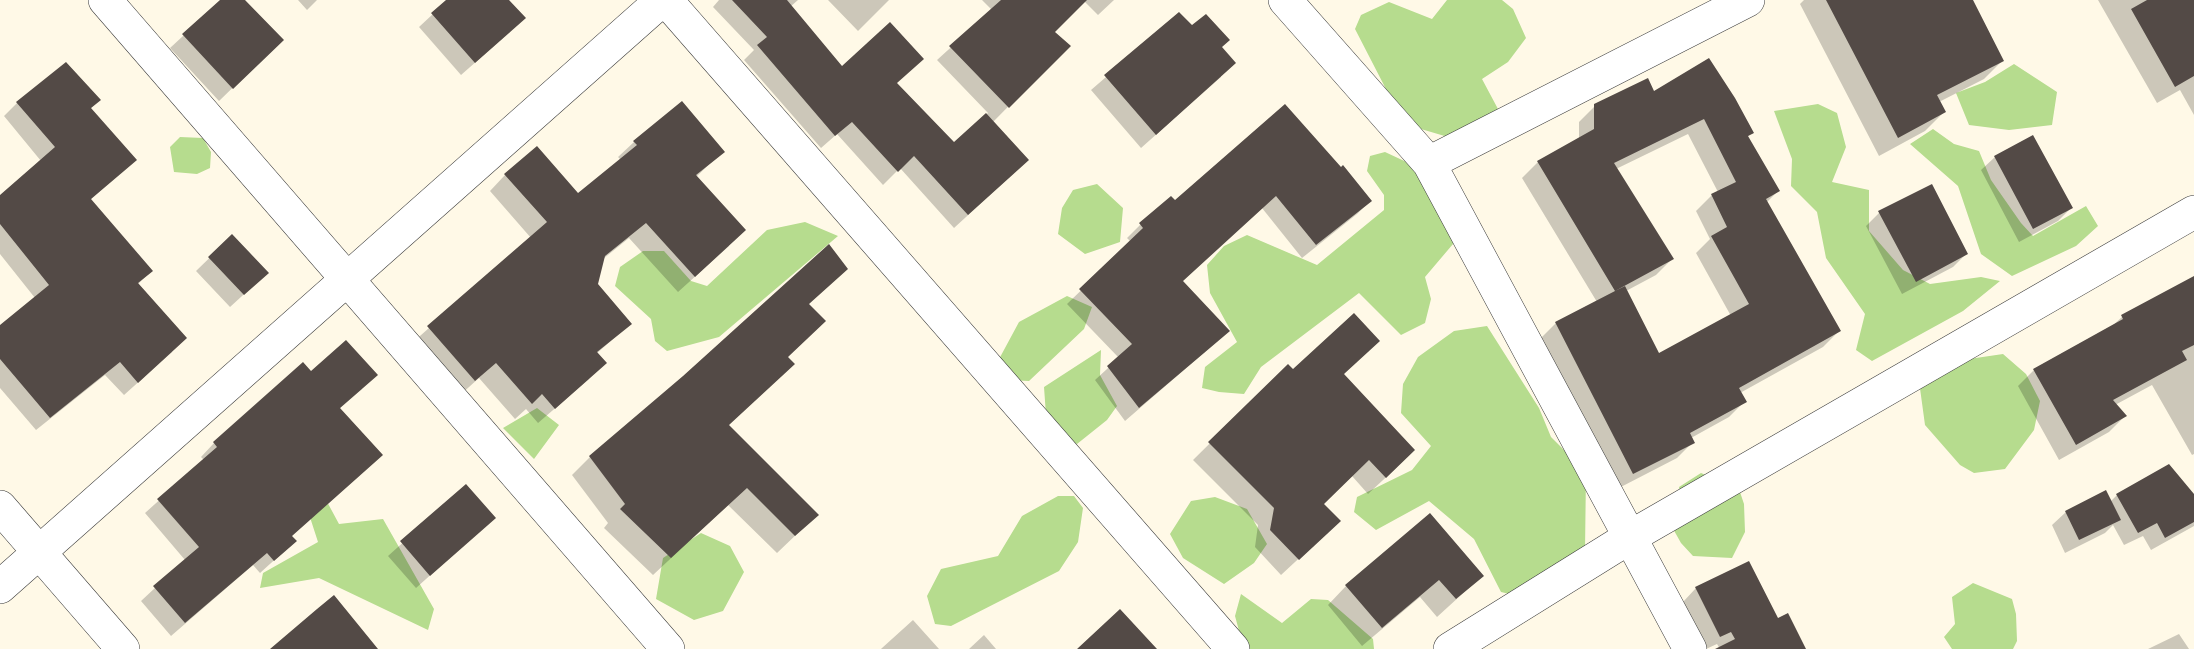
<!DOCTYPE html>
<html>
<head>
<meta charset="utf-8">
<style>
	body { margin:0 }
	canvas { display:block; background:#fff9e7 }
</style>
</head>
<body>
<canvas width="2194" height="649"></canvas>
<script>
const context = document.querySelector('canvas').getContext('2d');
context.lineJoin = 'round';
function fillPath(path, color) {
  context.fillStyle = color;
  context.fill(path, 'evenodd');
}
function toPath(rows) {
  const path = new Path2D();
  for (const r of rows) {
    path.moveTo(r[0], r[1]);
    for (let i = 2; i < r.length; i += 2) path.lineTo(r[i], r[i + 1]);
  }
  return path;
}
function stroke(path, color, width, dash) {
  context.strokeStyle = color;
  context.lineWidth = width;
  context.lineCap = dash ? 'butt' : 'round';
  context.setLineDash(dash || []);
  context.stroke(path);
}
const forest = toPath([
	[1447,0,1502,0,1513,9,1526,38,1508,62,1482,79,1498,109,1491,123,1448,137,1404,124,1355,29,1361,15,1389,2,1432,19],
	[2014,64,2057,92,2052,125,2009,130,1969,125,1956,93,1985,82],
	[1818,104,1837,113,1846,147,1832,182,1869,190,1869,231,1903,270,1930,284,1981,277,2000,281,1963,311,1872,361,1856,350,1865,314,1826,258,1817,212,1791,186,1792,159,1774,111],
	[1933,129,1954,144,1979,151,1991,180,2021,223,2033,236,2086,206,2098,226,2076,246,2012,276,1981,254,1958,186,1910,144],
	[180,137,203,138,211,152,210,168,197,174,174,172,170,147],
	[1385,152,1415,166,1453,228,1453,244,1425,277,1431,299,1425,323,1401,335,1359,293,1261,367,1244,394,1219,392,1202,388,1205,367,1237,342,1210,293,1207,265,1224,246,1247,235,1317,265,1384,210,1384,195,1367,171,1370,156],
	[1097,184,1123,208,1120,242,1085,254,1058,234,1062,208,1073,190],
	[805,222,838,236,719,337,667,351,655,341,651,319,615,286,620,267,643,251,664,251,691,281,707,286,767,230],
	[1067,296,1092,307,1084,329,1029,381,1008,380,998,361,1019,322],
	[1487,326,1539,408,1551,437,1586,472,1585,551,1527,598,1501,592,1474,539,1429,501,1376,530,1354,512,1357,497,1412,470,1431,446,1401,413,1403,384,1418,357,1454,331],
	[1101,350,1100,375,1117,406,1107,420,1077,444,1047,429,1044,387],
	[2003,354,2026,374,2040,401,2034,430,2005,469,1974,473,1960,465,1925,425,1919,381,1942,363],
	[537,408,559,425,534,459,503,428],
	[1701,473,1739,489,1744,504,1745,532,1732,558,1693,556,1681,543,1672,527,1683,515,1679,487],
	[1058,496,1074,496,1083,508,1078,542,1059,571,951,626,935,624,927,596,941,569,998,556,1022,516],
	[1215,497,1247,509,1267,544,1254,563,1224,584,1183,558,1170,534,1191,501],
	[325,498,339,524,383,519,434,609,428,630,319,578,260,588,263,573,318,542,307,508],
	[701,533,730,546,744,572,723,611,694,620,656,599,663,558],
	[1973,583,2012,599,2016,614,2017,641,2013,649,1952,649,1944,637,1955,624,1952,597],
	[1241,594,1282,623,1311,599,1328,600,1373,639,1374,649,1244,649,1235,616]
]);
const shadow = toPath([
	[222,0,243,0,282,40,219,101,170,48],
	[298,0,317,0,307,10],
	[448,0,507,0,510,32,461,75,419,27],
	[719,0,798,0,790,7,842,68,896,84,954,144,988,113,937,60,992,10,982,0,1114,0,1098,15,1084,1,1053,32,1068,46,993,122,1014,173,954,228,900,168,883,185,837,134,821,148,744,60,754,50,713,7],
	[828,0,889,0,858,31],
	[1804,0,1972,0,2002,61,1984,79,1939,102,1944,112,1925,131,1879,156,1800,4],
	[2098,0,2194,0,2194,115,2180,90,2157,103],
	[1179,14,1192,27,1220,47,1221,77,1141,148,1091,90],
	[1654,93,1752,133,1747,137,1778,191,1766,203,1839,331,1823,347,1740,393,1745,401,1729,417,1691,438,1693,442,1677,458,1617,489,1540,339,1556,323,1597,302,1522,178,1538,162,1579,139,1579,122,1595,106],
	[1688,134,1718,192,1712,195,1696,211,1710,239,1696,253,1731,316,1658,355,1626,291,1656,275,1672,259,1616,169],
	[99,100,90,109,135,160,90,200,151,271,137,285,172,352,124,395,105,375,36,430,0,388,0,327,35,298,0,254,0,197,41,161,4,116,17,103],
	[1285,106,1370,201,1357,214,1302,258,1262,208,1181,281,1214,344,1125,421,1095,380,1119,358,1067,304,1131,242,1127,238,1140,225,1174,202],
	[634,142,722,152,696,177,729,246,678,292,629,238,603,259,596,284,630,324,596,354,589,379,538,423,526,409,515,419,479,378,459,396,412,343,531,238,490,191,505,175,578,195,621,160,618,157],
	[1995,157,2071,208,2058,221,2019,242,1981,170],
	[1879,213,1966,254,1953,267,1902,294,1866,226],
	[232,236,253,286,230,307,196,271],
	[2194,278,2194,454,2192,455,2152,385,2115,405,2125,416,2109,432,2059,460,2018,386,2034,370,2111,327,2122,317],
	[808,305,786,357,727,425,799,532,777,553,728,505,653,575,604,528,608,523,572,475,590,457,684,377],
	[1288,366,1293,371,1342,375,1397,467,1368,494,1352,476,1322,504,1322,537,1281,575,1255,547,1258,525,1193,460],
	[311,373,362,389,339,409,291,537,281,554,260,573,253,565,171,636,141,601,185,560,145,513,204,460,201,457,214,443],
	[2168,466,2194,496,2194,526,2151,550,2143,536,2124,545,2113,525,2105,533,2065,553,2052,525,2066,512,2110,502,2117,495],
	[466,486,494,518,416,588,388,556],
	[1482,576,1437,617,1420,597,1362,646,1328,605,1346,586],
	[1696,588,1778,620,1805,649,1720,649,1717,644,1706,649,1683,602],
	[913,620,939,649,881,649,882,648],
	[2179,634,2189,649,2148,649],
	[984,635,996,649,969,649]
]);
const building = toPath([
	[220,0,245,0,284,40,233,89,182,34],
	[446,0,509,0,526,18,475,63,431,13],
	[732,0,787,0,842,66,890,22,924,59,897,83,954,142,986,113,1029,160,968,215,914,156,898,172,852,122,835,136,757,45,767,37],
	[1001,0,1087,0,1055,32,1071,46,1009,108,949,46],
	[1826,0,1973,0,2004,61,1937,95,1946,112,1898,138],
	[2147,0,2194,0,2194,76,2175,87,2131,9],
	[1179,12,1192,25,1206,14,1230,40,1222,47,1236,63,1156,135,1104,75],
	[1709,58,1735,98,1754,133,1748,136,1780,191,1766,199,1841,331,1739,388,1747,402,1690,433,1695,443,1633,474,1555,322,1615,291,1537,161,1594,129,1594,104,1648,78,1654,91],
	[1704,119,1736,182,1711,194,1727,227,1711,236,1749,304,1659,353,1625,286,1615,291,1674,259,1614,163],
	[66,62,101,100,91,108,137,160,91,199,153,271,138,283,187,338,138,383,120,362,50,418,0,359,0,325,49,285,0,224,0,195,55,147,16,102],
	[682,101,725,152,696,175,746,230,695,277,646,223,605,256,598,284,632,324,597,352,607,363,555,409,542,394,532,404,496,363,475,381,427,326,547,222,504,174,537,146,578,193,637,145,633,141],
	[1285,104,1341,167,1343,165,1372,201,1316,245,1276,196,1183,281,1230,331,1139,408,1107,366,1132,344,1079,289,1143,228,1139,223,1171,196,1175,200],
	[2033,135,2073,208,2033,229,1994,156],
	[1932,184,1968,254,1916,282,1878,211],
	[232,234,269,273,244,295,208,257],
	[829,244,848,269,809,304,826,321,788,357,795,364,729,425,819,515,795,536,747,488,671,558,620,509,625,504,589,456,683,376],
	[2194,276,2194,345,2182,351,2187,360,2113,400,2127,416,2076,445,2033,369,2123,319,2121,315],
	[1354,313,1380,341,1344,374,1415,450,1386,478,1369,460,1324,504,1341,521,1299,560,1270,530,1274,508,1208,442,1288,364,1293,369],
	[346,340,378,375,340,408,383,455,292,536,297,541,274,561,267,553,185,623,153,586,199,547,157,499,217,447,213,442,303,362,311,371],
	[2169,464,2194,494,2194,522,2165,538,2157,523,2138,533,2116,494],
	[466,484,496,518,430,576,400,541],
	[2106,490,2121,520,2079,540,2065,511],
	[1430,513,1484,576,1456,599,1439,580,1382,628,1345,585],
	[1749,561,1778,618,1788,613,1806,649,1715,649,1735,639,1731,632,1720,637,1695,587],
	[334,595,378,649,270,649,317,609],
	[1120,609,1157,649,1077,649]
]);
const minor = toPath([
	[105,0,668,649],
	[666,0,1233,649],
	[1285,0,1429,163,1690,649],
	[1429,163,1748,0],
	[0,507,123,649],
	[0,587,662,0],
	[1450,649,1630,537,2194,212]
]);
fillPath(forest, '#b6dc8e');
fillPath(shadow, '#0003');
fillPath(building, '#534a46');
stroke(minor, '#3d3d3d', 34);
stroke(minor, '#fff', 33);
</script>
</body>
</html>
